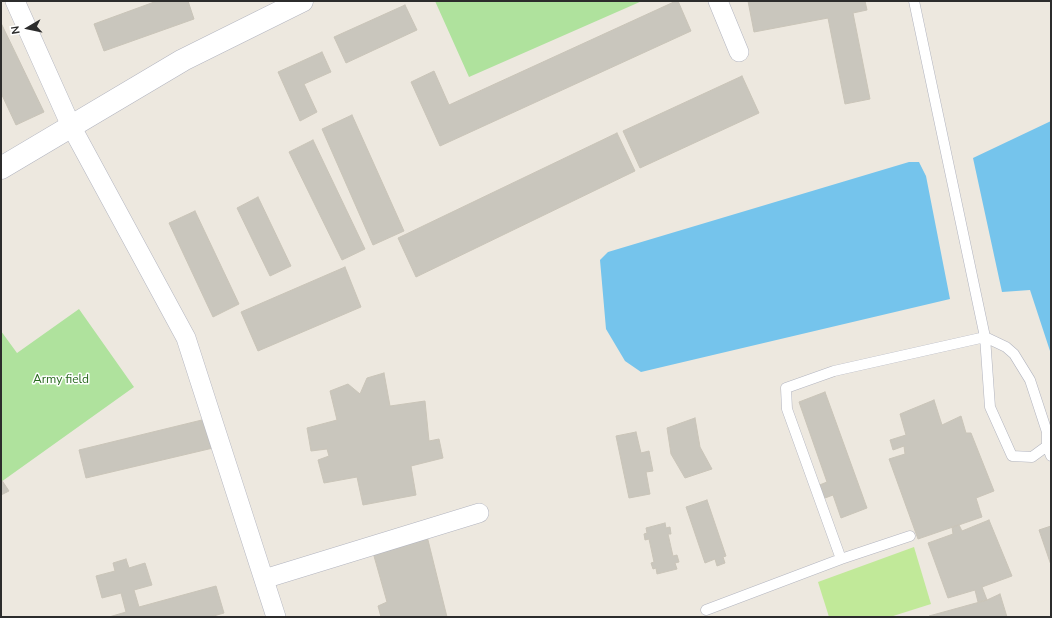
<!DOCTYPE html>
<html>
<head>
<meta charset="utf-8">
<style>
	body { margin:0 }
	#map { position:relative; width:1052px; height:618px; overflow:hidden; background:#ede8df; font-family:"Nunito Sans",sans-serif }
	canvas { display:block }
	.frame { position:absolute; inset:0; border:2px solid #2c2c2c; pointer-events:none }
	.north { position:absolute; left:8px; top:8px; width:40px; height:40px; -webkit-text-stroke:3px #fff; paint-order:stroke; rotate:261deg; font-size:11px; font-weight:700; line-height:16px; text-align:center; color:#2c2c2c }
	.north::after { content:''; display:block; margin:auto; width:14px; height:18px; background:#2c2c2c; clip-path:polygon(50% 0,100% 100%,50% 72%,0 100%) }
</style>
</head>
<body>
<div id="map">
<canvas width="1052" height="618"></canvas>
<div class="frame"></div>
<div class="north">N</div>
</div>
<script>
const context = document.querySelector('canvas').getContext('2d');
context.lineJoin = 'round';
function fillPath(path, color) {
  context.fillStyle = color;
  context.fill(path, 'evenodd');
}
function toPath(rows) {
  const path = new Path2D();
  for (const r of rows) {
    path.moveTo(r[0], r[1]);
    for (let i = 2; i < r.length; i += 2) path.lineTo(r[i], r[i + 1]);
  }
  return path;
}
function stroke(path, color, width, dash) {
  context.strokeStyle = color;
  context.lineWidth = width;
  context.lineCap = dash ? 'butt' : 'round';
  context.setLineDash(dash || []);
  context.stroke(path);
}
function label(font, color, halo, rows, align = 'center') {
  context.font = font + ' "Nunito Sans",sans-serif';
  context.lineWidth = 3;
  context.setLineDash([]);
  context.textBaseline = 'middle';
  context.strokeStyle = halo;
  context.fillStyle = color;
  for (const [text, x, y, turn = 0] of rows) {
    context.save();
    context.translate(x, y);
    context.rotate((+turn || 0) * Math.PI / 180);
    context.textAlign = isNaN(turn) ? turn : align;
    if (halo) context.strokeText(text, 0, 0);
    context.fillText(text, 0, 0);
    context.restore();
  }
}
const green = toPath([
	[435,1,642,1,469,77],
	[79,309,134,387,1,482,1,331,17,353]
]);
const pitch = toPath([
	[914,547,931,604,890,617,829,617,818,582]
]);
const water = toPath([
	[1051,121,1051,354,1030,290,1002,292,973,158],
	[909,162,919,162,926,176,950,299,641,372,625,361,606,329,600,260,608,252]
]);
const building = toPath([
	[157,1,188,1,194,19,104,51,94,24,157,1],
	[676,1,678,1,691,31,440,146,411,82,434,71,449,105,676,1],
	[748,1,865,1,867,10,853,13,870,99,845,104,828,18,754,32,748,1],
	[405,5,417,30,346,63,334,37,405,5],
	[1,23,44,112,16,125,1,93,1,23],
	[322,52,331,72,304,84,317,112,300,121,278,72,322,52],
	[742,76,759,113,640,168,623,131,742,76],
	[352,115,404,231,373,245,322,129,352,115],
	[617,133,635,171,416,277,398,238,617,133],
	[313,140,365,249,342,260,289,152,313,140],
	[258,197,291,266,270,276,237,208,258,197],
	[195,211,239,304,213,317,169,223,195,211],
	[345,267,361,307,258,351,241,312,345,267],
	[384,373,390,406,425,401,429,441,439,439,443,458,411,466,416,495,363,505,357,477,324,483,318,460,329,456,327,449,311,451,307,428,337,420,330,391,348,384,360,394,367,378,384,373],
	[825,392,867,508,841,518,833,495,817,501,812,488,827,482,799,402,825,392],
	[934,400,942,425,961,416,966,433,971,433,994,491,976,498,982,517,918,539,889,459,905,454,904,446,893,450,890,440,906,435,900,414,934,400],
	[695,418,700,447,712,469,685,478,671,454,667,428,695,418],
	[206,419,213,448,86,478,79,450,206,419],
	[636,432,641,453,649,451,653,471,646,472,650,494,629,498,616,436,636,432],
	[1,479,9,491,1,495,1,479],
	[707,500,726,556,723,557,725,563,717,566,715,559,705,563,686,507,707,500],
	[989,520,1012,576,982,587,987,600,978,602,975,590,948,598,928,543,953,534,952,527,959,525,962,531,989,520],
	[665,523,666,528,670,527,671,534,668,534,673,556,677,555,679,562,675,563,677,569,657,574,656,568,653,569,651,563,654,562,649,539,645,540,644,534,647,533,646,528,665,523],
	[1051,526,1051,565,1039,530,1051,526],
	[427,536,447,617,381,617,378,606,387,602,372,549,427,536],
	[126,559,129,568,145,563,152,585,134,590,139,607,216,586,224,613,210,617,109,617,126,612,121,593,102,598,96,576,115,571,113,563,126,559],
	[1000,594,1007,617,930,617,929,616,987,600,1000,594]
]);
const service = toPath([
	[1047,446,1051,456],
	[841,559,910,536],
	[706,610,841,559,787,409,786,388,834,371,985,337,1006,347,1014,354,1030,380,1047,432,1047,446,1032,457,1012,456,990,407,985,337,914,1]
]);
const minor = toPath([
	[15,1,71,126,186,338,276,617],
	[718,1,739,52],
	[264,579,479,513]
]);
const tertiary = toPath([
	[1,168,183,60,302,1]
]);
const parkNames = [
	["Army field",61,380]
];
fillPath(green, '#afe29d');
fillPath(pitch, '#c1e999');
fillPath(water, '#75c4ec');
fillPath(building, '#c9c6bd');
stroke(building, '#c9c4b8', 1);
stroke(service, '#b2b4bf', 11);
stroke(minor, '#b2b4bf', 20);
stroke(tertiary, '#b2b4bf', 23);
stroke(service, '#fff', 10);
stroke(minor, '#fff', 19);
stroke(tertiary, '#fff', 22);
label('12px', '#27681d', '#fff', parkNames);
</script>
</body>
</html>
